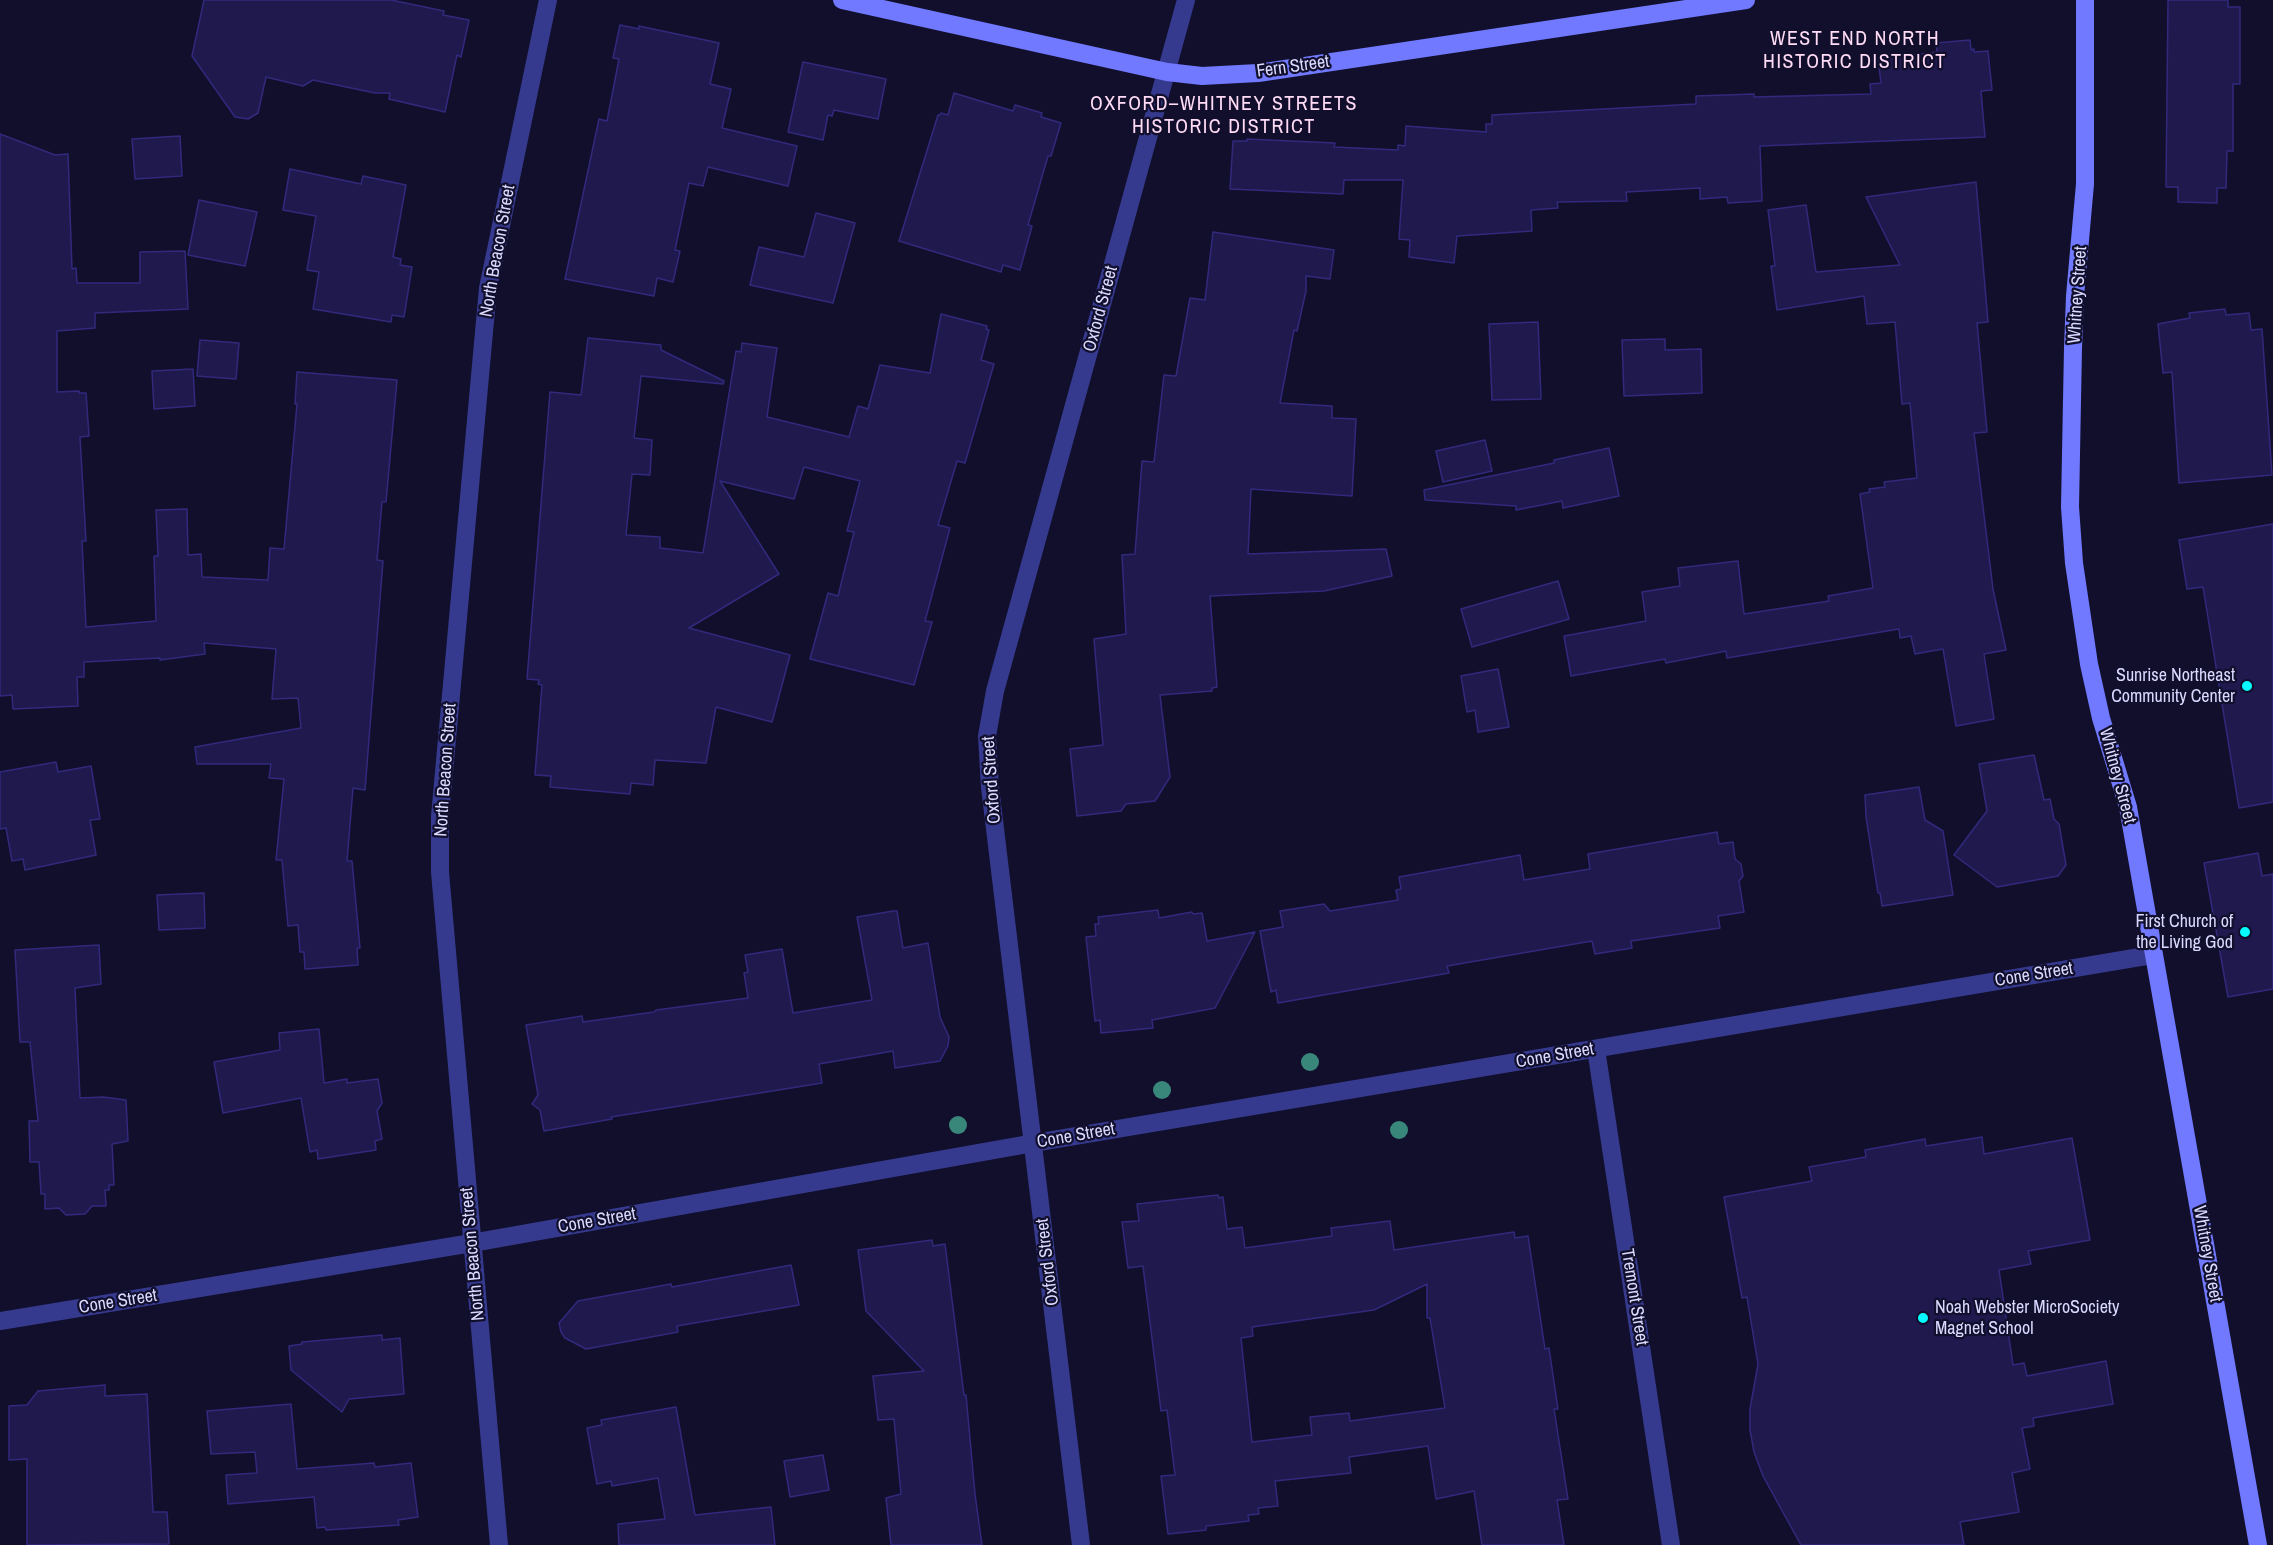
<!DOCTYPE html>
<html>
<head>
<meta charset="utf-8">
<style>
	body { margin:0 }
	canvas { display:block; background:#110f2c }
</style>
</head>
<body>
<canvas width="2273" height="1545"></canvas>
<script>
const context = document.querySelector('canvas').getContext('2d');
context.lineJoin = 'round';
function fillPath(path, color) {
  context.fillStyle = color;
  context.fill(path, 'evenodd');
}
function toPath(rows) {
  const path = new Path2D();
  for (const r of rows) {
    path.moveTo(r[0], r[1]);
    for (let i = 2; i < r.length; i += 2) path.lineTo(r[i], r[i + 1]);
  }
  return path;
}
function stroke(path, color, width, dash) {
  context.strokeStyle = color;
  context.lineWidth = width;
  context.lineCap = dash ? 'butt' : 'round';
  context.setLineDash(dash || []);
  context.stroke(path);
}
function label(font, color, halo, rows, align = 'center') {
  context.font = font + ' "Archivo Narrow",sans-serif';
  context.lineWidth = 4.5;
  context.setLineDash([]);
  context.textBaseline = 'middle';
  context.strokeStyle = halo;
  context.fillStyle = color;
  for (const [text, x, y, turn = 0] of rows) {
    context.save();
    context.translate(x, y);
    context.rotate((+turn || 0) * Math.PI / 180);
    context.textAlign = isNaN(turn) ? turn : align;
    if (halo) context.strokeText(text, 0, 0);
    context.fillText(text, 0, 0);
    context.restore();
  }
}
const building = toPath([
	[204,0,391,0,444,11,443,15,469,20,461,57,457,55,445,112,389,99,390,93,375,93,313,80,303,86,266,77,258,113,248,119,235,117,192,56,204,0],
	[2168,0,2228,0,2228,7,2240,7,2240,84,2233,84,2233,151,2227,151,2226,188,2217,188,2217,203,2178,202,2178,187,2166,187,2168,0],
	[620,25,639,29,639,26,719,43,710,84,731,89,722,128,797,146,788,186,708,167,703,186,689,183,675,250,680,251,673,282,657,278,654,296,565,279,599,119,607,121,619,59,613,58,620,25],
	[1970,40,1971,50,1974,49,1974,52,1988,51,1992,90,1981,91,1985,137,1760,146,1762,201,1728,203,1727,197,1700,199,1700,188,1626,192,1627,201,1557,202,1558,208,1531,210,1532,231,1457,236,1454,263,1409,257,1410,240,1399,239,1403,180,1344,180,1343,194,1230,189,1233,141,1247,141,1247,139,1335,143,1334,147,1398,150,1398,145,1405,146,1406,126,1486,132,1486,124,1492,124,1492,115,1696,104,1696,96,1754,94,1754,97,1871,94,1870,84,1881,83,1878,59,1937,52,1936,43,1970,40],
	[803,62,886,79,878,119,834,110,832,116,828,115,823,140,788,132,803,62],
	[954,93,1013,111,1015,105,1042,113,1041,117,1061,123,1051,156,1048,156,1028,225,1032,226,1020,270,1003,265,1001,272,899,241,938,115,940,115,941,113,948,115,954,93],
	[0,134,55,155,68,154,72,269,76,268,77,283,140,283,140,252,185,251,188,309,95,313,95,328,57,331,57,392,79,391,79,393,86,393,89,436,80,437,86,541,82,541,86,627,156,621,154,556,158,556,156,510,187,509,188,555,201,554,202,577,268,580,270,548,284,549,297,404,295,404,297,372,397,380,386,502,382,502,377,560,383,561,365,790,353,788,347,861,352,861,360,948,357,948,358,965,305,969,304,952,300,952,298,925,288,926,282,860,276,860,284,779,269,778,271,764,197,764,195,747,301,728,298,698,272,699,276,649,204,643,205,654,160,660,160,658,84,662,84,677,77,677,78,706,13,709,12,695,0,696,0,134],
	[180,136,182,176,135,179,132,139,180,136],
	[290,169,361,184,363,176,406,185,393,257,401,259,400,265,412,267,404,317,392,315,391,322,313,309,319,272,307,270,316,216,283,210,290,169],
	[1976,182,1988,322,1977,323,1987,432,1974,433,1993,589,2006,650,1984,654,1994,719,1956,726,1943,649,1915,654,1911,636,1900,638,1899,629,1727,658,1726,651,1666,663,1665,659,1571,676,1564,636,1646,621,1642,592,1680,586,1678,568,1738,561,1744,614,1829,601,1828,596,1873,588,1860,494,1870,492,1869,489,1885,487,1884,482,1917,478,1910,403,1902,404,1895,322,1867,324,1864,296,1777,310,1771,266,1775,266,1768,210,1806,205,1816,272,1900,265,1866,197,1976,182],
	[199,200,257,212,245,266,188,255,199,200],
	[816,213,855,223,833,303,750,285,759,247,804,257,816,213],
	[1213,232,1334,250,1330,279,1306,276,1306,291,1297,331,1294,330,1280,403,1332,406,1332,418,1356,419,1352,496,1251,489,1248,554,1386,549,1392,576,1324,591,1210,596,1217,687,1212,688,1212,691,1160,695,1170,777,1155,801,1126,804,1121,811,1077,816,1070,749,1103,745,1094,639,1126,634,1122,555,1135,554,1142,461,1154,462,1164,375,1176,376,1190,298,1205,300,1213,232],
	[2225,309,2226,315,2249,313,2251,330,2262,329,2272,475,2179,483,2172,372,2163,373,2158,324,2190,318,2189,313,2225,309],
	[941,314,987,326,986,329,989,330,981,360,994,364,965,463,957,461,938,525,950,528,925,621,932,622,914,685,810,659,828,593,838,596,854,532,847,531,860,481,804,467,794,499,720,481,779,574,689,628,790,655,772,722,716,707,706,763,655,760,653,785,631,783,630,794,550,787,551,776,535,775,542,685,538,684,539,680,527,679,550,392,581,395,588,338,661,345,661,350,724,381,723,384,641,376,634,438,652,440,650,475,632,474,626,535,660,537,660,548,703,553,736,351,741,352,742,343,777,348,767,417,849,437,858,406,868,409,880,365,930,373,941,314],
	[1538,322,1541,399,1492,400,1489,324,1538,322],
	[1665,339,1665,350,1701,349,1702,393,1624,396,1622,340,1665,339],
	[200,340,239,343,236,379,197,376,200,340],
	[193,369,195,406,154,409,152,371,193,369],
	[1485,440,1492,471,1443,482,1436,451,1485,440],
	[1609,448,1619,496,1563,508,1562,501,1516,510,1516,506,1425,500,1424,490,1554,463,1554,460,1609,448],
	[2273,524,2273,802,2239,808,2203,587,2187,589,2179,540,2273,524],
	[1558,581,1569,619,1472,647,1461,609,1558,581],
	[1498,669,1509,727,1478,732,1475,710,1467,712,1461,676,1498,669],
	[2034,755,2044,800,2050,799,2054,819,2059,824,2066,865,2058,876,1997,887,1954,855,1987,811,1979,764,2034,755],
	[56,762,58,772,91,766,100,819,90,820,96,855,25,870,23,859,12,861,6,828,0,829,0,772,56,762],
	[1919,787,1925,820,1943,831,1953,895,1882,906,1880,893,1878,893,1866,817,1865,795,1919,787],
	[1717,832,1719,844,1733,842,1735,859,1741,864,1743,876,1739,881,1744,912,1718,916,1720,928,1631,941,1632,948,1595,954,1592,941,1447,966,1449,973,1278,1003,1276,990,1271,992,1260,931,1283,927,1280,911,1324,904,1330,911,1398,900,1396,890,1401,889,1399,877,1520,855,1524,880,1590,869,1588,854,1717,832],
	[2258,853,2262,876,2273,874,2273,989,2228,997,2204,863,2258,853],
	[204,893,205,928,159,930,157,895,204,893],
	[1158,910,1159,918,1192,912,1193,914,1202,913,1207,941,1255,932,1215,1008,1152,1020,1153,1028,1101,1033,1100,1020,1095,1021,1086,937,1096,936,1095,924,1099,924,1098,917,1158,910],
	[893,911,897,911,903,948,928,943,940,1017,949,1037,948,1046,940,1061,895,1068,893,1051,819,1064,822,1083,611,1117,612,1119,544,1131,540,1110,532,1104,538,1095,526,1025,582,1016,583,1022,654,1012,656,1010,748,998,744,973,748,972,745,955,782,949,793,1013,872,1000,857,917,893,911],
	[99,945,101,984,75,988,80,1098,103,1097,126,1100,128,1141,112,1144,114,1185,109,1185,109,1190,105,1190,106,1206,92,1206,85,1214,66,1215,59,1208,45,1209,45,1194,41,1194,39,1162,30,1162,29,1121,38,1121,30,1042,20,1042,15,950,99,945],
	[319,1029,324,1083,347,1079,347,1083,378,1079,382,1103,377,1111,382,1139,375,1141,376,1150,318,1159,317,1150,310,1152,301,1098,223,1113,214,1062,280,1050,279,1033,319,1029],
	[1982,1137,1984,1154,2072,1138,2090,1240,2028,1251,2031,1264,1999,1270,2013,1365,2024,1363,2027,1376,2106,1361,2113,1404,2033,1418,2034,1426,2022,1428,2030,1469,2012,1473,2019,1512,1960,1522,1964,1545,1801,1545,1763,1476,1754,1452,1750,1430,1750,1409,1758,1364,1747,1297,1742,1298,1724,1197,1812,1181,1809,1167,1866,1157,1865,1150,1925,1139,1926,1146,1982,1137],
	[1218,1195,1219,1198,1223,1197,1227,1229,1242,1227,1245,1248,1332,1236,1331,1228,1390,1221,1394,1250,1514,1232,1515,1238,1528,1236,1545,1349,1549,1348,1558,1409,1554,1409,1568,1499,1557,1500,1564,1545,1482,1545,1474,1491,1436,1499,1428,1446,1349,1457,1351,1473,1275,1481,1278,1506,1258,1508,1259,1514,1248,1515,1249,1521,1206,1526,1206,1530,1168,1534,1161,1476,1175,1475,1167,1410,1161,1411,1143,1266,1128,1268,1122,1222,1139,1221,1137,1204,1218,1195],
	[1427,1284,1427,1318,1430,1318,1445,1408,1350,1421,1349,1413,1310,1417,1312,1435,1252,1442,1241,1338,1253,1336,1252,1327,1374,1310,1427,1284],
	[932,1240,933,1246,945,1244,964,1395,966,1395,975,1494,982,1545,891,1545,886,1498,901,1494,894,1419,878,1420,873,1376,924,1371,866,1311,858,1250,932,1240],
	[791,1265,799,1305,677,1326,678,1332,586,1349,565,1338,561,1332,559,1323,578,1301,671,1284,672,1287,791,1265],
	[382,1335,382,1340,400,1338,404,1394,349,1399,342,1412,291,1370,289,1346,302,1344,302,1342,382,1335],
	[105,1385,105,1396,147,1394,153,1512,167,1512,169,1544,27,1545,27,1459,9,1460,9,1406,27,1405,38,1391,105,1385],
	[291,1404,297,1469,374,1463,375,1467,411,1463,418,1517,398,1520,399,1525,326,1530,325,1527,317,1528,314,1497,228,1504,226,1475,257,1473,255,1452,211,1454,207,1411,291,1404],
	[676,1407,695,1515,771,1507,775,1545,619,1545,618,1524,665,1519,658,1478,612,1486,611,1481,597,1484,587,1428,602,1425,601,1420,676,1407],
	[823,1455,829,1490,790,1497,784,1461,823,1455]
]);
const street = toPath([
	[1596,1049,1671,1545],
	[0,1321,472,1243,1034,1143,2152,955],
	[499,1545,440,872,440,816,488,288,548,0],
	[1081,1545,990,787,987,736,995,691,1186,0]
]);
const secondary = toPath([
	[842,0,1167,72,1202,76,1258,73,1746,0],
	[2085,0,2085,184,2075,296,2073,348,2070,507,2074,563,2089,664,2101,718,2128,807,2258,1545]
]);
const trees = [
	[1310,1062],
	[1162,1090],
	[958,1125],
	[1399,1130]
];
const markers = [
	[2247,686,6,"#05fbff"],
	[2245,932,6,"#05fbff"],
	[1923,1318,6,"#05fbff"]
];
const streetNames = [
	["Fern Street",1293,67,-8],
	["North Beacon Street",498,251,-80],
	["Whitney Street",2078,295,-86],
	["Oxford Street",1101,309,-75],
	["North Beacon Street",446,770,-86],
	["Whitney Street",2117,776,75],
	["Oxford Street",992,780,-94],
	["Cone Street",2034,975,-9],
	["Cone Street",1555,1056,-10],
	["Cone Street",1076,1136,-10],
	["Cone Street",597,1221,-10],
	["North Beacon Street",473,1254,-95],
	["Whitney Street",2207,1254,80],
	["Oxford Street",1048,1262,-97],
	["Tremont Street",1634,1297,81],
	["Cone Street",118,1302,-9]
];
const poiNames = [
	["Sunrise Northeast",2235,676],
	["Community Center",2235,697],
	["First Church of",2233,922],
	["the Living God",2233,943],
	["Noah Webster MicroSociety",1935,1308,"left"],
	["Magnet School",1935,1329,"left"]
];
const neighbourhoodNames = [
	["WEST END NORTH",1855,40],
	["HISTORIC DISTRICT",1855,63],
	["OXFORD–WHITNEY STREETS",1224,105],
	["HISTORIC DISTRICT",1224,128]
];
fillPath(building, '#1f194e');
stroke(building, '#32297c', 1.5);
stroke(street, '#363a8f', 18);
stroke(secondary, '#7079ff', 18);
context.fillStyle = '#39877a';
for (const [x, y] of trees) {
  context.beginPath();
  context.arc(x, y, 9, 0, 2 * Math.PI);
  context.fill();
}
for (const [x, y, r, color] of markers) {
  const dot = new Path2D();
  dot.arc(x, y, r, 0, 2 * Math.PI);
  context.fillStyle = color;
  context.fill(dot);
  stroke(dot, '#110f2c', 2);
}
label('18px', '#dad9ff', '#110f2c', streetNames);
label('18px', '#dad9ff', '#110f2c', poiNames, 'right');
context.letterSpacing = '1.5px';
label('20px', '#ffdbf5', '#110f2c', neighbourhoodNames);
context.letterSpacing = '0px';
</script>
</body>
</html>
